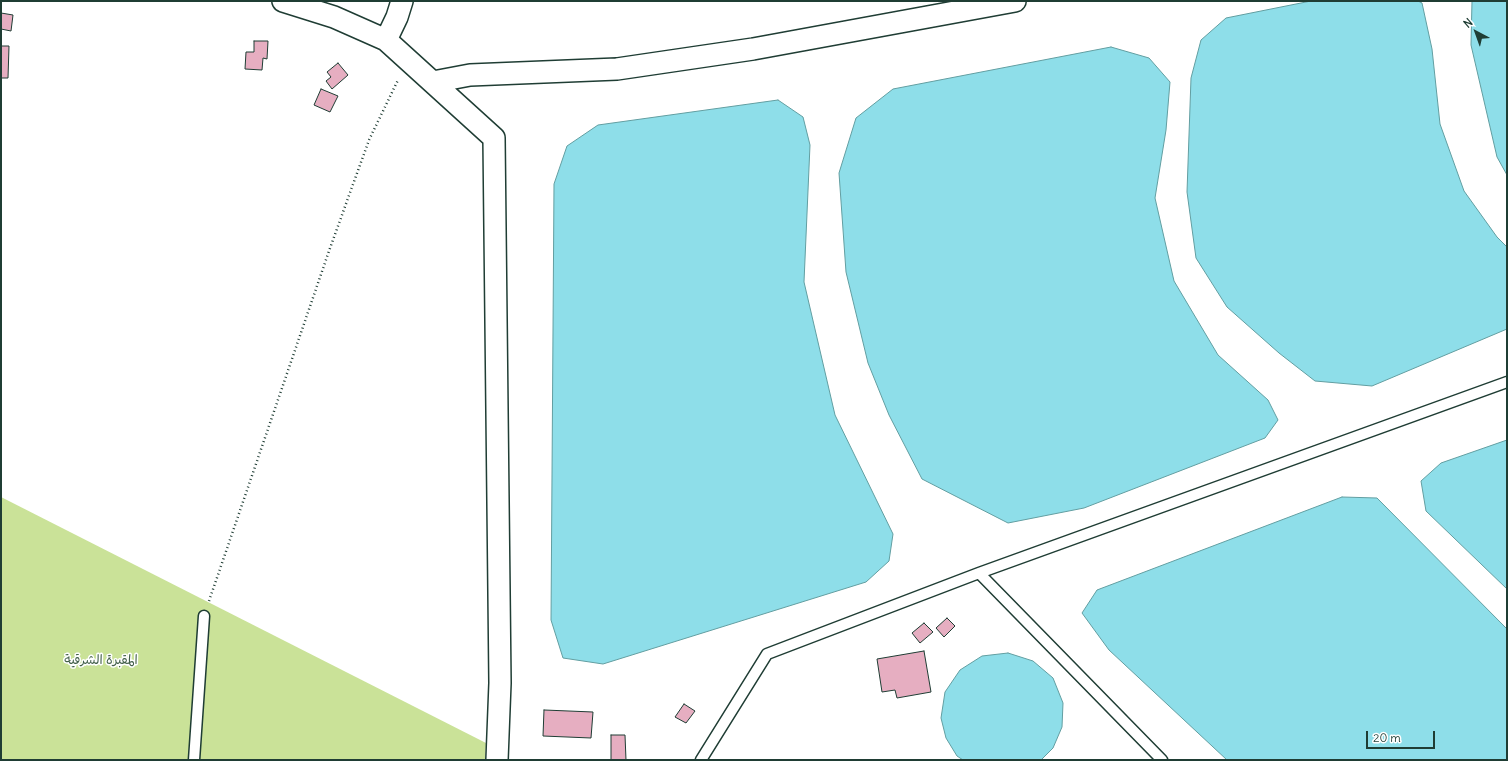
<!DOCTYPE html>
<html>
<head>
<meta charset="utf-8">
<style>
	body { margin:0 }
	#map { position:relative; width:1508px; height:761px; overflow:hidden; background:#fff; font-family:Delius,sans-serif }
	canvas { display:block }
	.frame { position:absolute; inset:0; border:2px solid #1f3d34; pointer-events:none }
	.north { position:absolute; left:1456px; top:12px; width:40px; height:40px; -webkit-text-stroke:3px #fff; paint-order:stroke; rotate:319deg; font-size:11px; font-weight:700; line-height:16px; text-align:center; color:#1f3d34 }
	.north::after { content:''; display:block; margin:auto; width:14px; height:18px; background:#1f3d34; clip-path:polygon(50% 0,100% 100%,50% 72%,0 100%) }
	.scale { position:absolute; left:1366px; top:731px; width:69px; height:18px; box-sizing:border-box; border:2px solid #1f3d34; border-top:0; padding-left:5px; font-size:12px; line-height:14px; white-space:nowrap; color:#1f3d34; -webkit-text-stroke:3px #fff; paint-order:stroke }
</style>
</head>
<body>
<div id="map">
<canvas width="1508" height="761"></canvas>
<div class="frame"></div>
<div class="north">N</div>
<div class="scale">20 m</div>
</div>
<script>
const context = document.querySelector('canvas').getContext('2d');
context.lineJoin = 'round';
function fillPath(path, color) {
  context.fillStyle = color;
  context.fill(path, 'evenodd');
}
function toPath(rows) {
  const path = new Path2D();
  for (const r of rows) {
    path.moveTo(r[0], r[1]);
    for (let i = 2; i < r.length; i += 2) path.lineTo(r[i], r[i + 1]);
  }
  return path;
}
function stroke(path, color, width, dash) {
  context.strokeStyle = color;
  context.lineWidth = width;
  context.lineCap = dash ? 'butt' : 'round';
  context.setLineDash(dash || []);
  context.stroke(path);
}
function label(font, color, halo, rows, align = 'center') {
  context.font = font + ' Delius,"Playpen Sans Arabic",sans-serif';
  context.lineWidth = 3;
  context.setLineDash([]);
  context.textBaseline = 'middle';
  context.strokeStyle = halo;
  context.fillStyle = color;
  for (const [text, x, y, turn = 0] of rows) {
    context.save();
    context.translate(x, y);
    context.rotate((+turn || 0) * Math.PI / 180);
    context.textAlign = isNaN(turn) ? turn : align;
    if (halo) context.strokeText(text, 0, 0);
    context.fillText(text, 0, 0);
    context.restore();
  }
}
const green = toPath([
	[1,497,486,743,485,760,1,760]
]);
const water = toPath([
	[1311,1,1418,1,1422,3,1432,49,1440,124,1464,191,1497,237,1507,247,1507,329,1372,386,1315,381,1279,353,1227,307,1196,258,1187,192,1191,78,1201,40,1226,18,1311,1],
	[1472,1,1507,1,1507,175,1497,157,1471,45,1472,1],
	[1111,47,1149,58,1170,82,1166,130,1155,198,1174,281,1218,355,1268,400,1278,420,1265,438,1084,508,1008,523,922,479,889,415,868,363,846,272,839,173,856,118,893,89,1111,47],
	[778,100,803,117,810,145,804,282,835,415,893,534,889,561,866,582,603,664,563,658,551,620,554,184,567,146,598,125,778,100],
	[1507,440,1507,589,1426,511,1421,481,1441,463,1507,440],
	[1342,497,1377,498,1507,629,1507,760,1227,760,1109,650,1082,613,1097,590,1342,497],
	[1008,653,1033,661,1053,678,1063,703,1062,727,1053,748,1041,760,963,760,957,756,946,738,941,718,945,692,960,670,982,656,1008,653]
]);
const building = toPath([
	[1,13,13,15,11,31,1,29,1,13],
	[254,41,268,41,267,59,263,58,262,70,245,69,246,52,254,52,254,41],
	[1,46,9,46,8,78,1,78,1,46],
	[338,63,348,75,332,89,326,81,331,77,327,72,338,63],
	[321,89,338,96,330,112,314,105,321,89],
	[947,618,955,626,944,637,936,628,947,618],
	[924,623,933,632,920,643,912,633,924,623],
	[924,651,931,692,897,698,895,690,882,692,877,659,924,651],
	[684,704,695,711,686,723,675,717,684,704],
	[544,710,593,712,591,738,543,736,544,710],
	[611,735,625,735,626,760,611,760,611,735]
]);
const path = toPath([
	[209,601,329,251,369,140,398,80]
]);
const lane = toPath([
	[979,573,1162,760],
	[194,760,204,616],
	[701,760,767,654,979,573,1507,382]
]);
const street = toPath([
	[283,1,334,17,386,40,494,138,500,683,497,760],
	[386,40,397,17,402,1],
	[433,82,470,75,617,69,753,49,1015,1]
]);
const parkNames = [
	["المقبرة الشرقية",101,660]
];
fillPath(green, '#cae298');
fillPath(water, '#8edee9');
stroke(water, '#629ea1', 1);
fillPath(building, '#e6aec1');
stroke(building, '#1f3d34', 1);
stroke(lane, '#1f3d34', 13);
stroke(street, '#1f3d34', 24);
stroke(path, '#1f3d34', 2.5, [1, 3]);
stroke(lane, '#fff', 10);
stroke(street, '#fff', 21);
label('13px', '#415e48', '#fff', parkNames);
</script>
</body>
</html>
